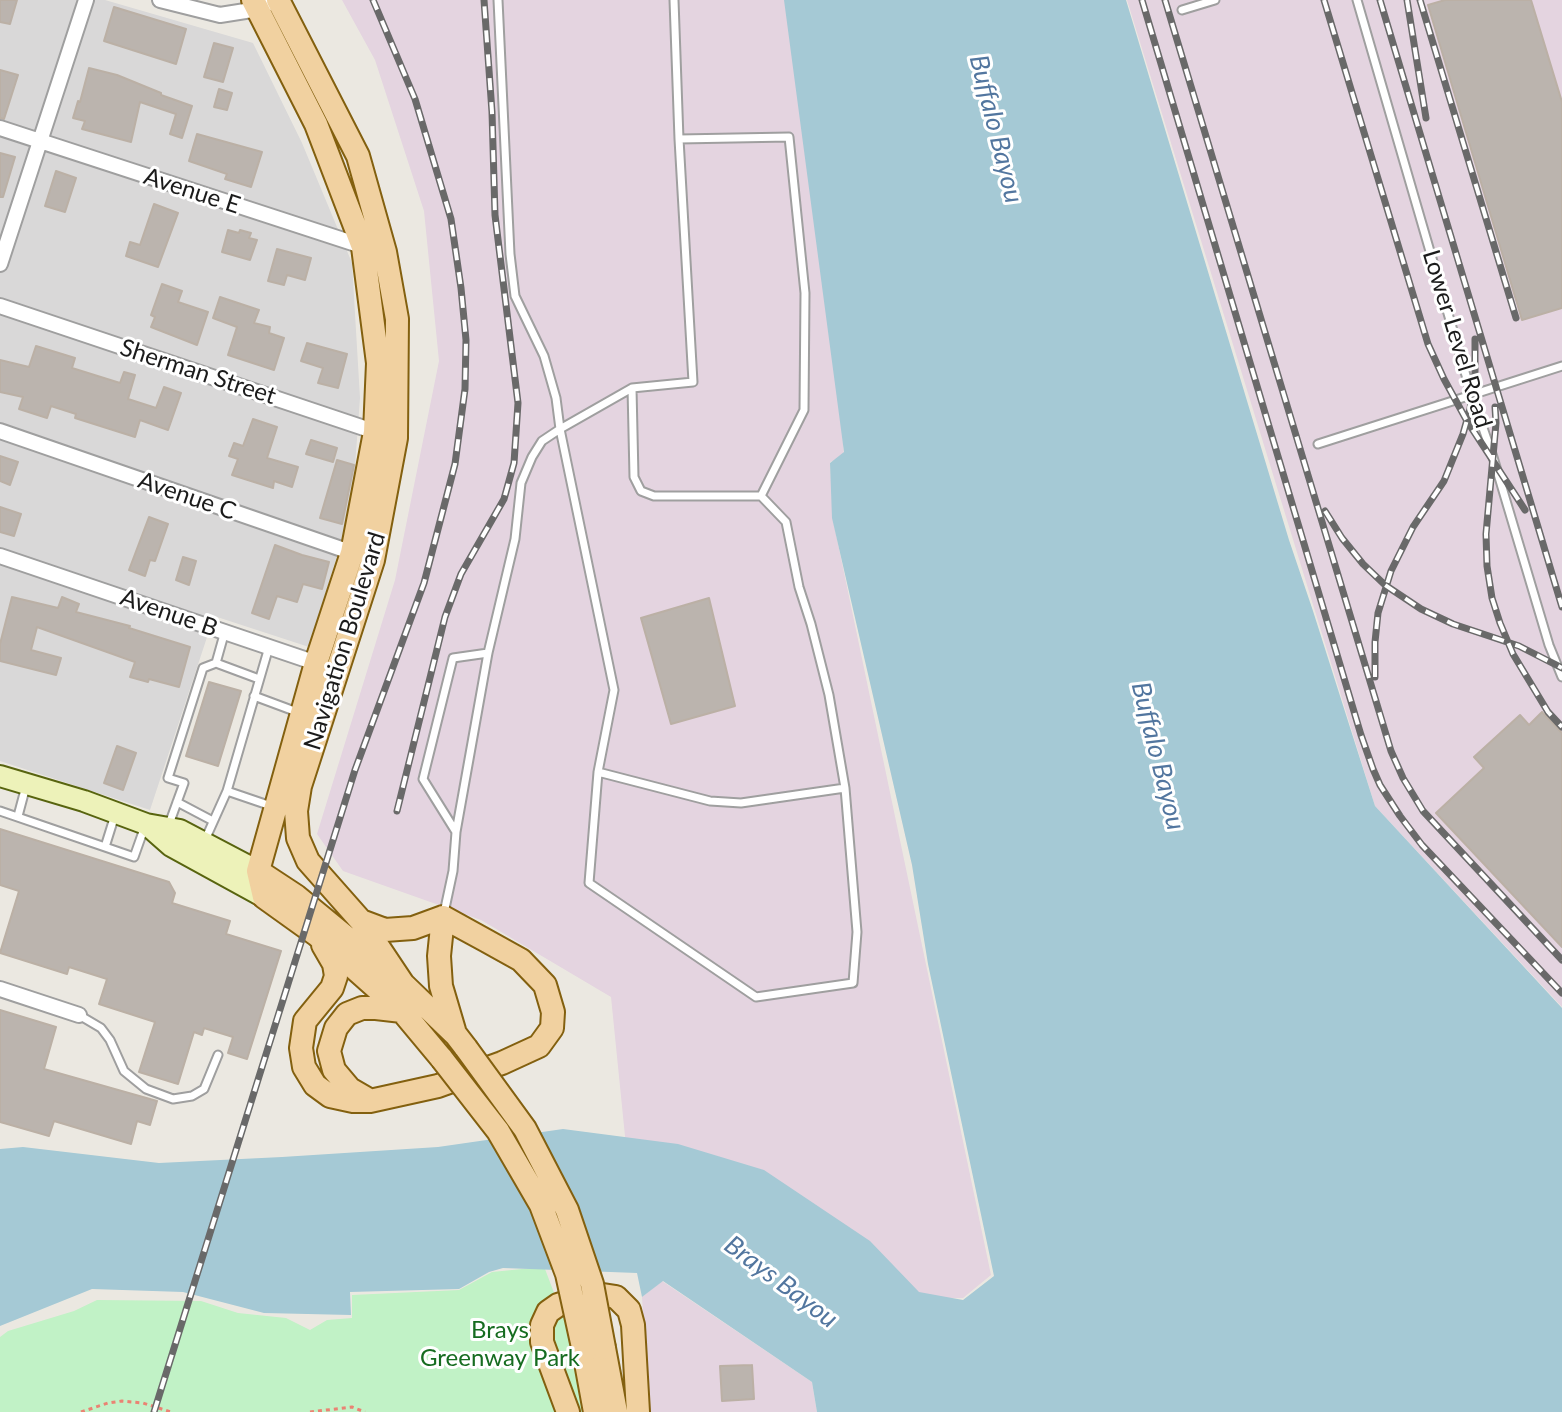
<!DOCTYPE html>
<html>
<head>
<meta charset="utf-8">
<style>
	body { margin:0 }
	canvas { display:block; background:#ebe8e1 }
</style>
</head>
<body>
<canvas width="1562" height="1412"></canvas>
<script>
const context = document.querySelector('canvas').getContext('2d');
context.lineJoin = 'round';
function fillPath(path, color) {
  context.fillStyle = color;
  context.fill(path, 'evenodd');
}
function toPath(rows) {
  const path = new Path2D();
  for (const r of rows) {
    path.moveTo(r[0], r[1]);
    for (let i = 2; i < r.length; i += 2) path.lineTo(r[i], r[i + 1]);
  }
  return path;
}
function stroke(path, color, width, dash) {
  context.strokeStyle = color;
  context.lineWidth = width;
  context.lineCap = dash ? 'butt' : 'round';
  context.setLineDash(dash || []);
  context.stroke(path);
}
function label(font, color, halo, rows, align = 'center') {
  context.font = font + ' Lato,sans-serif';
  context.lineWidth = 6;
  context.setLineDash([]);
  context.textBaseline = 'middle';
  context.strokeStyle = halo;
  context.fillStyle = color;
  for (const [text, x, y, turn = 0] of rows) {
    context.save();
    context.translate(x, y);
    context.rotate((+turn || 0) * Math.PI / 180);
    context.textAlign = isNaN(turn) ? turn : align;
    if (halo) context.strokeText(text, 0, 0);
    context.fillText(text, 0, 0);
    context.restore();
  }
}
const residential = toPath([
	[0,0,105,0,253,43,302,143,352,263,360,398,352,507,309,647,214,616,150,810,0,761]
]);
const industrial = toPath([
	[342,0,785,0,835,337,844,456,830,462,833,520,991,1275,963,1298,915,1298,626,1146,611,997,481,920,343,871,317,834,395,580,439,361,424,211,375,60],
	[1127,0,1562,0,1562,1007,1375,806],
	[662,1281,812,1382,817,1412,649,1412,642,1297]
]);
const park = toPath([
	[522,1269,545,1269,567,1327,579,1384,583,1412,0,1412,0,1337,8,1331,74,1311,97,1300,201,1301,238,1313,286,1318,310,1330,327,1320,352,1318,352,1295,459,1290,492,1272]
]);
const water = toPath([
	[784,0,1126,0,1289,540,1313,611,1375,806,1562,1008,1562,1412,817,1412,812,1382,663,1281,642,1297,637,1273,503,1268,489,1272,459,1289,350,1292,351,1315,264,1313,183,1292,92,1289,0,1326,0,1149,23,1147,159,1163,282,1157,438,1147,563,1129,678,1144,764,1170,870,1241,919,1292,963,1300,994,1276,928,964,912,865,832,518,830,463,844,452]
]);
const building = toPath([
	[0,0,17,0,10,24,0,22,0,0],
	[1445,0,1531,0,1562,102,1562,308,1522,320,1428,5,1445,0],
	[114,7,186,29,176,64,104,41,114,7],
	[214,43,233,48,223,82,204,77,214,43],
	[89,68,117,75,161,93,161,95,192,106,182,138,170,134,176,114,140,102,131,142,82,129,85,121,73,118,78,101,80,102,89,68],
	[0,70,18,75,4,119,0,118,0,70],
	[219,89,232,93,227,110,214,107,219,89],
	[197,134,262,152,251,187,225,179,227,174,189,161,197,134],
	[0,153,15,157,3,197,0,197,0,153],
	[56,171,76,178,65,212,45,206,56,171],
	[154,204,178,213,158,267,126,256,130,242,140,245,154,204],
	[228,230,239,233,240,230,251,233,249,238,257,240,250,260,222,252,228,230],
	[277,249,311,258,305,280,287,275,284,285,268,281,277,249],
	[162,284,182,291,178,302,208,312,197,345,151,327,155,317,151,315,162,284],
	[220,297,259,310,254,323,270,327,269,333,284,338,274,370,228,355,237,327,213,318,220,297],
	[307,343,347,354,338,388,318,383,323,368,301,361,307,343],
	[36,346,75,358,72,368,120,383,124,372,135,375,128,399,156,408,164,387,181,393,168,430,140,420,135,437,75,418,76,414,51,406,47,418,19,409,23,397,0,392,0,360,29,367,36,346],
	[253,419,277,427,267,458,298,467,292,487,274,481,273,488,232,475,238,459,229,456,234,443,243,446,253,419],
	[311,440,337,448,333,462,306,454,311,440],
	[0,456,18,462,10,485,0,481,0,456],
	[337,460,354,465,342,524,320,518,337,460],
	[0,507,21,514,14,536,0,532,0,507],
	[149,517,168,524,155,561,150,560,145,576,129,570,149,517],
	[275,545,302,555,329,562,322,589,303,584,297,602,277,596,269,619,252,613,275,545],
	[183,557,196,561,189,585,176,580,183,557],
	[12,597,58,608,62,597,79,604,76,612,130,626,129,628,190,647,179,687,149,679,148,682,130,677,135,662,37,627,31,650,61,658,56,675,0,661,0,644,12,597],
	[709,598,735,706,671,724,641,618,709,598],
	[209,682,241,691,218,766,186,756,209,682],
	[1542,712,1562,733,1562,947,1436,813,1484,768,1474,757,1520,715,1529,725,1542,712],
	[117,746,136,753,123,790,104,783,117,746],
	[0,829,169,882,175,893,172,903,230,921,226,934,281,951,247,1059,228,1053,233,1037,204,1028,202,1035,194,1032,178,1084,139,1072,155,1022,99,1004,107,979,69,967,67,974,0,953,19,891,0,885,0,829],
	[0,1010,56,1027,44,1069,157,1101,150,1125,137,1121,131,1144,54,1121,49,1136,0,1122,0,1010],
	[752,1365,754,1399,722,1401,720,1366,752,1365]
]);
const path = toPath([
	[81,1412,108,1403,122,1401,143,1403,171,1412],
	[310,1412,352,1407,365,1412]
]);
const lane = toPath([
	[674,0,679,139,693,382,632,388,560,429,614,690,598,772,710,801,741,803,845,788],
	[1357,0,1472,396,1493,457,1549,645,1562,677],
	[1182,10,1215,0],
	[632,388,634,477,641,491,654,496,761,496,804,410,805,293,789,137,679,139],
	[1318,444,1562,366],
	[488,653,453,658,423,779,456,832,488,653,515,539,521,483,532,457,542,441,560,429,556,398,544,356,515,296,510,254,498,0],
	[216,663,259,679],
	[254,696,297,712],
	[598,772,589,883,756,997,853,983,857,932,845,788,829,695,811,624,799,587,786,522,761,496],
	[227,791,269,647],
	[177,802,213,821],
	[0,811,105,847,115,815],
	[18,816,26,786],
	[168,827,184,783,168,778,203,668,216,663,225,631],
	[205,840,227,791,274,807],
	[105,847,134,857,145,826],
	[444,913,453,871,456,832],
	[79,1015,101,1028,110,1040,124,1071,146,1089,173,1099,192,1096,204,1089,218,1055]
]);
const street = toPath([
	[160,0,220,15,258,9,265,6],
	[0,128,368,248],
	[0,264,86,0],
	[0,306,379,433],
	[0,431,359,555],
	[0,556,322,665],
	[0,989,79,1015]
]);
const secondary = toPath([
	[0,776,84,801,146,824,180,830,258,871],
	[146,824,171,846,264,897]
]);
const primary = toPath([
	[253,0,316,124,363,247,378,363,375,432,352,553,316,663,258,871,264,897,317,935,389,999,402,1011,442,1059],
	[278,0,358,156,385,252,397,319,396,438,373,560,300,786,296,811,298,838,308,861,361,921,403,984],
	[258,871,296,896,403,984,456,1035,466,1048],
	[443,917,439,956,441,986,454,1030],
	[323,945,334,964,336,976,332,988,305,1021,301,1048,304,1067,315,1085,330,1096,353,1101,370,1101,438,1086,502,1063,539,1046,552,1028,553,1012,545,985,521,960,485,940,443,917,413,928,385,930,361,921],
	[369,1100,350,1089,334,1070,329,1051,336,1028,347,1014,362,1008,376,1008,402,1011],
	[604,1348,616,1412],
	[584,1352,595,1412],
	[568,1412,542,1342,542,1325,548,1312,558,1305,580,1298,603,1295,616,1297,629,1310,633,1325,638,1412]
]);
const rail = toPath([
	[1142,0,1361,735,1373,769,1380,785,1400,816,1422,845,1562,993],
	[1165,0,1391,751,1403,778,1423,811,1562,960],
	[1324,0,1428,344,1444,379,1467,421,1525,510],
	[1380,0,1562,607],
	[1407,0,1426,118],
	[1420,0,1516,318],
	[1495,407,1496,423,1486,534,1487,566,1492,598,1500,623,1513,654,1548,712,1562,727],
	[1325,511,1342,538,1363,564,1385,585,1421,609,1453,624,1519,646,1562,668],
	[1375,677,1375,642,1378,613,1391,571,1413,527,1444,481,1463,434,1470,409,1475,373,1475,339],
	[397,811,445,617,461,574,504,499,514,463,518,403,495,215,492,112,484,0],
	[154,1412,355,770,424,583,455,464,465,389,466,340,461,288,451,219,415,99,373,0]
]);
const primaryBridge = toPath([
	[466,1048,525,1129,567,1210,592,1284,604,1348],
	[442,1059,498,1131,541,1205,567,1274,584,1352]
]);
const streetNames = [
	["Avenue E",192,191,18],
	["Lower Level Road",1457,339,73],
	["Sherman Street",198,372,18],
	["Avenue C",187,496,19],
	["Avenue B",169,613,19],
	["Navigation Boulevard",345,641,-73]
];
const parkNames = [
	["Brays",500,1330],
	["Greenway Park",500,1358]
];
const waterNames = [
	["Buffalo Bayou",996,129,76],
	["Buffalo Bayou",1158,756,76],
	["Brays Bayou",781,1282,37]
];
fillPath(residential, '#d9d8d8');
fillPath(industrial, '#e4d4e0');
fillPath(park, '#c1f2c6');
fillPath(water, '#a5c9d5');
fillPath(building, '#bbb4ae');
stroke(building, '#bbb0a5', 2);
stroke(lane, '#9f9f9f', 11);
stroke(street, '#9f9f9f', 18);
stroke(secondary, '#58640f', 24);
stroke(primary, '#83600f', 26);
stroke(path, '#ea8373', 3, [4, 4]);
stroke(lane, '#fff', 7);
stroke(street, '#fff', 14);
stroke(secondary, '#edf2b9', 20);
stroke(primary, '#f1d1a0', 22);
stroke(rail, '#696969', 7);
stroke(rail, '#fff', 4, [12]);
stroke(primaryBridge, '#83600f', 26, []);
stroke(primaryBridge, '#f1d1a0', 22);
label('24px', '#1b1b1b', '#fff', streetNames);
label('24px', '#166c20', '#fff', parkNames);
label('italic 26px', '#52769f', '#fff', waterNames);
</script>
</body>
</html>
